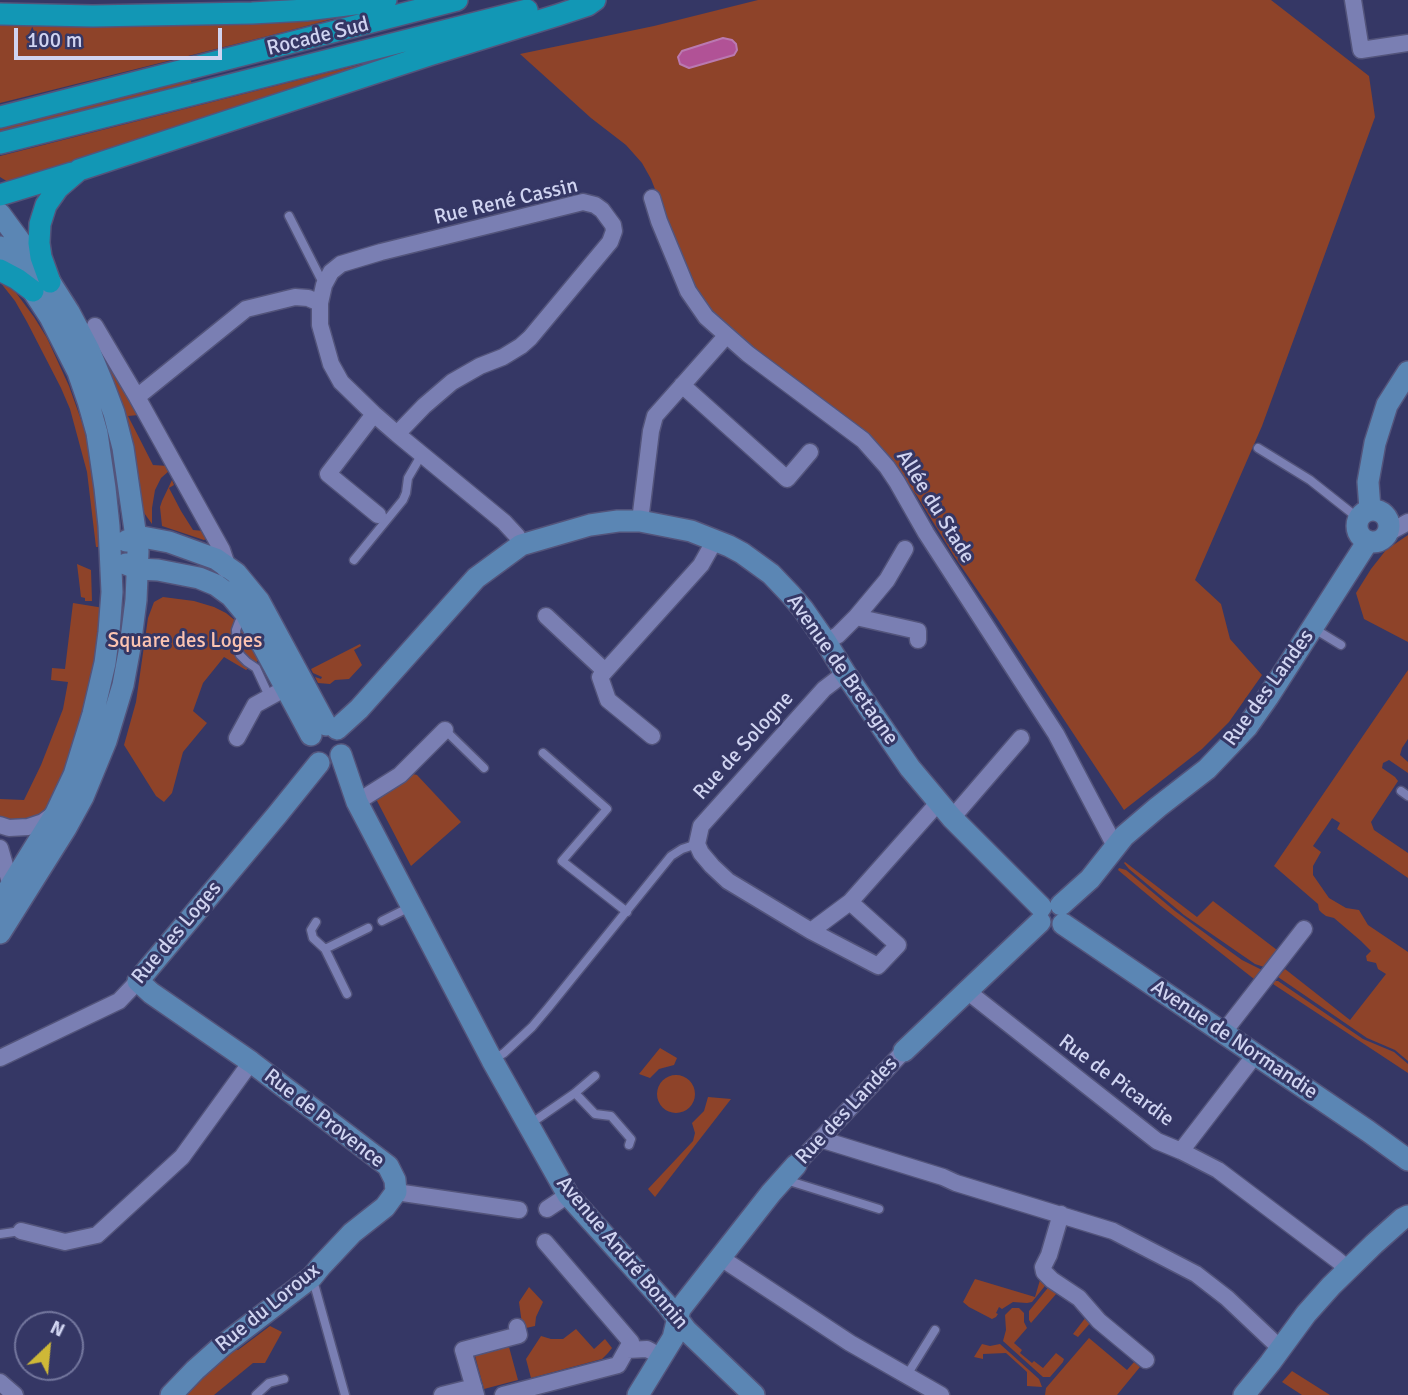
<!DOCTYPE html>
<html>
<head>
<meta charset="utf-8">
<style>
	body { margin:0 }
	#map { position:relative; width:1408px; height:1395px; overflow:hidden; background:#353765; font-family:Signika,sans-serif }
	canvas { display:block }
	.north { position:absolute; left:14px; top:1311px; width:70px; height:70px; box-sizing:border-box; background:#353765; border:2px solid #73769d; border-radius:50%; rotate:26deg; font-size:19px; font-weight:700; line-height:28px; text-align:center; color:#d0d4f1 }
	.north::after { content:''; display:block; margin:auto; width:24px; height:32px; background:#ceb837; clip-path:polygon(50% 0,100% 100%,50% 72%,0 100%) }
	.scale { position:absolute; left:14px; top:28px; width:208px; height:32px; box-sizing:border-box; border:4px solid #d0d4f1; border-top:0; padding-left:9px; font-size:21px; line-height:24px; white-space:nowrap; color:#d0d4f1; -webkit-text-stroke:5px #353765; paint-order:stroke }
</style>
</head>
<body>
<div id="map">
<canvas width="1408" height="1395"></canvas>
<div class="north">N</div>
<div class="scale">100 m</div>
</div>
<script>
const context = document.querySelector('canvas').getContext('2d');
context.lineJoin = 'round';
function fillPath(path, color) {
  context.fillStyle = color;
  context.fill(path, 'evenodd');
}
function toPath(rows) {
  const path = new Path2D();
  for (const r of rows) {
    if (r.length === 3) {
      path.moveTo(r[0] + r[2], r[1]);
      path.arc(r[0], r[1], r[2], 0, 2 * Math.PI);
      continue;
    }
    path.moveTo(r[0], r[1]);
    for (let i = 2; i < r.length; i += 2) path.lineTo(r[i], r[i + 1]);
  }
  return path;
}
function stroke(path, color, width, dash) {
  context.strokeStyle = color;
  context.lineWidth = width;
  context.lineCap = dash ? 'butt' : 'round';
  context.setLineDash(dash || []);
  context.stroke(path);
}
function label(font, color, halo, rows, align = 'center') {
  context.font = font + ' Signika,sans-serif';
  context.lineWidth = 6;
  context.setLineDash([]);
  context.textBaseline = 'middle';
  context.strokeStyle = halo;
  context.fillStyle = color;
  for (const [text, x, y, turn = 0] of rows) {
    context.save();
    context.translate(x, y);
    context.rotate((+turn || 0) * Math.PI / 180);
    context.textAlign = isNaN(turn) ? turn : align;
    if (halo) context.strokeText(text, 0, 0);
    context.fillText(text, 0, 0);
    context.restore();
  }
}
const green = toPath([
	[758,0,1271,0,1369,76,1375,117,1262,426,1195,580,1221,604,1230,639,1262,675,1229,722,1202,749,1124,810,998,620,954,556,917,496,886,456,755,351,708,309,696,294,651,179,642,163,626,145,591,118,520,54,654,26],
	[374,8,284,32,0,103,0,23],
	[397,56,13,185,0,177,0,156,330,72],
	[189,78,193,85,0,133,0,126],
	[0,279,11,286,34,317,47,338,69,386,84,428,95,472,100,547,96,547,87,472,70,409,61,388,27,322,15,301,0,282],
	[98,341,139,415,128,416,153,465,168,466,169,471,161,478,155,490,152,508,152,524,142,510],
	[172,480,174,485,169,488,181,511,193,530,204,531,208,538,204,540,162,526,160,507,162,501],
	[1408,535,1408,642,1364,619,1356,593,1371,569,1386,550],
	[77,564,91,570,92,601,85,601,85,598,81,597],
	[163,597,194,601,214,607,226,613,243,627,259,659,256,663,246,670,224,657,203,683,193,711,207,723,183,752,172,793,164,802,156,796,124,745,136,702,148,618,154,602],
	[73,603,104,608,102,629,75,748,46,811,26,820,12,822,0,819,0,799,24,800,41,765,63,709,68,682,51,680,52,668,65,669],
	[360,644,361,646,354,650,362,665,349,679,335,680,330,684,318,683,315,677,321,679,322,677,313,673,311,669],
	[1408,670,1408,739,1402,748,1400,755,1408,762,1408,773,1389,760,1383,763,1382,768,1395,777,1398,781,1371,822,1374,830,1408,853,1408,878,1337,829,1340,823,1332,818,1313,846,1321,852,1313,866,1313,875,1329,898,1346,908,1359,910,1368,925,1408,952,1408,1061,1395,1050,1367,1038,1278,977,1285,969,1350,1020,1386,974,1378,969,1376,963,1367,961,1366,956,1371,951,1361,941,1334,918,1326,916,1322,913,1319,910,1318,904,1274,866],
	[413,774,417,775,461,822,411,866,376,799,407,780],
	[1125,862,1197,917,1213,901,1277,950,1264,967,1255,964,1184,915,1129,869,1124,863],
	[1119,868,1126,870,1175,911,1217,942,1242,960,1262,970,1254,979,1161,906,1118,870],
	[1275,981,1278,981,1363,1039,1394,1052,1408,1064,1408,1073,1273,984],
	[660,1048,677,1058,674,1065,659,1069,650,1078,639,1074],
	[676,1094,19],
	[708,1097,731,1099,655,1197,648,1189,693,1141,695,1133,692,1123,704,1111],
	[975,1279,1035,1297,1040,1280,1043,1279,1048,1282,1032,1302,1027,1303,1013,1302,1002,1309,999,1307,996,1313,998,1314,996,1317,992,1319,969,1307,963,1302],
	[1051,1284,1064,1292,1092,1321,1078,1337,1073,1334,1086,1317,1077,1310,1079,1308,1067,1298,1065,1300,1057,1293,1031,1323,1029,1320,1029,1311],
	[529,1287,543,1302,536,1317,535,1326,526,1328,522,1324,519,1302],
	[1012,1308,1019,1308,1024,1313,1024,1322,1027,1328,1014,1343,1022,1350,1020,1353,1032,1363,1034,1361,1043,1368,1056,1353,1064,1359,1063,1362,1050,1377,1043,1377,1003,1341,1006,1330,1005,1315],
	[270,1326,282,1332,265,1363,253,1363,214,1395,184,1395,232,1350,238,1350],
	[576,1329,594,1349,605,1339,612,1348,608,1353,602,1359,531,1378,526,1359,541,1336,551,1339,563,1339],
	[1089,1338,1127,1370,1134,1362,1140,1367,1117,1395,1045,1395,1046,1388],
	[982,1344,990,1346,1000,1344,1039,1379,1042,1387,1027,1386,1027,1372,1006,1353,983,1354,983,1359,974,1357],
	[509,1347,518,1380,484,1389,475,1356],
	[1292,1371,1330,1395,1302,1395,1282,1382]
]);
const water = toPath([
	[723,38,732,40,736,44,737,50,734,55,689,68,680,64,678,57,682,51,723,38]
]);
const lane = toPath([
	[289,216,324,285],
	[1258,448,1310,480,1358,518],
	[354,560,403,500,406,493,408,478,422,454],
	[244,616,239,622,236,630,237,647,240,655,247,662,256,668,269,696],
	[1313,628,1341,645],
	[445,730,484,768],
	[543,753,607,809,562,861,627,912],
	[1401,791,1408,796],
	[382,921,410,907],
	[316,922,311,930,313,938,325,949],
	[347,994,325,949,368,928],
	[494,1059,504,1053,532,1027,548,1008,671,856,682,849,697,844],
	[575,1093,595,1114,611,1116,631,1139,629,1145],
	[530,1124,575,1093,595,1076],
	[786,1180,879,1209],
	[0,1234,21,1231],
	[313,1280,345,1395],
	[907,1375,935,1330],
	[256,1395,269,1383,284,1379]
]);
const street = toPath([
	[1353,0,1361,50,1408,43],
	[652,198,659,221,688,291,706,317,748,354,863,440,887,467,897,482,926,533,1056,734,1115,846],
	[95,326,137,397,222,550,227,565,225,569],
	[682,385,787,479,810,452],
	[137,397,246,309,295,297,308,298,320,303],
	[374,414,328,474,378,515],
	[397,434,424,406,452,382,480,366,503,357,521,346,530,338,610,242,614,231,613,225,602,210,595,205,583,202,381,252,341,264,331,272,324,285,320,303,320,325,331,364,341,382,374,414,397,434,504,522,517,536,521,545],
	[640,521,651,431,655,416,726,336],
	[1388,533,1408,522],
	[546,616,605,671],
	[856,617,918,631,918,640],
	[826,642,838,635,856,617,887,580,905,549],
	[845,673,824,689,701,826,697,844,701,853,712,866,728,881,811,931,850,902,938,803],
	[652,736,608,700,600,677,701,565,715,540],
	[237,738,255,705,286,688],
	[357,802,400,775,445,730],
	[952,818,1021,738],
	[0,825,9,828,28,827,43,822,54,814],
	[0,848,11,886],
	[811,931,878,966,898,945,850,902],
	[967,991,1157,1141,1181,1151,1218,1170,1336,1259,1347,1268],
	[1223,1033,1304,929],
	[0,1058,119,1001,138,981],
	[820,1139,943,1177,956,1183,1113,1231,1196,1274,1227,1298,1280,1348],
	[1181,1151,1255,1055],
	[796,1165,904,1051],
	[396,1192,519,1210],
	[547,1209,568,1195],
	[1061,1214,1049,1255,1043,1267,1044,1272,1052,1280,1079,1298,1099,1321,1146,1360],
	[21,1231,65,1242,97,1235,182,1157,251,1062],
	[721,1258,850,1343,941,1395],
	[627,1350,647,1349,662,1357],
	[0,1382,15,1395],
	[442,1395,474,1387],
	[476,1395,463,1350,519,1335,517,1327],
	[503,1395,618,1365,631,1342,545,1242]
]);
const secondary = toPath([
	[0,214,50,282,69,312,89,350,103,384,114,413,123,448,138,551,136,600,130,647,123,685,106,741,83,797,66,828,0,933],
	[0,247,33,291,50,317,78,372,88,401,97,433,105,488,109,526,112,592,109,632,105,663,93,714,74,775,56,813,0,903],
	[1370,509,1368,482,1375,443,1387,405,1408,372],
	[1373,526,16],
	[126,541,137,536,169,542,216,559,236,573,259,601,326,725],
	[126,564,138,569,158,570,199,578,216,585,231,596,246,614,311,735],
	[337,729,359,709,476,578,521,545,590,525,618,521,640,521,691,531,729,546,742,553,771,574,791,595,803,609,826,642,845,673,910,768,952,818,1041,907],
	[341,755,357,802,492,1060,568,1195,668,1306,686,1330,754,1395],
	[1061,905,1090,879,1124,836,1158,807,1207,769,1247,727,1268,697,1368,541],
	[1063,924,1368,1131,1408,1160],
	[904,1051,1040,922],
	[171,1395,195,1370,222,1346,312,1277,321,1266,352,1233,385,1207,396,1192,395,1180,388,1166,251,1062,151,993,138,981,277,815,319,763],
	[638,1395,673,1338,680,1309,771,1193,796,1165],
	[1244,1395,1270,1363,1306,1314,1331,1286,1374,1244,1402,1219,1408,1216]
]);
const highway = toPath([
	[0,14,93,16,252,13,306,10,386,0],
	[0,117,457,0],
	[0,143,527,10],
	[0,195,72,173],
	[0,270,17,279,33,291],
	[50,282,41,257,39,243,40,224,46,205,58,188,79,170,429,55,558,15,588,5,595,0]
]);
const streetNames = [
	["Rocade Sud",318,37,-14],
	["Rue René Cassin",506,202,-13],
	["Allée du Stade",935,507,58],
	["Avenue de Bretagne",842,670,55],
	["Rue des Landes",1269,688,-54],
	["Rue de Sologne",744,746,-48],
	["Rue des Loges",177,933,-50],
	["Avenue de Normandie",1234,1040,34],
	["Rue de Picardie",1116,1081,37],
	["Rue des Landes",847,1111,-47],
	["Rue de Provence",324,1119,38],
	["Avenue André Bonnin",622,1253,50],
	["Rue du Loroux",268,1308,-39]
];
const parkNames = [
	["Square des Loges",185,641]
];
fillPath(green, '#8e4329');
fillPath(water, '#b15296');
stroke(water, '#ba79b1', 2);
stroke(lane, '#53547b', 11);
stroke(street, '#53547b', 19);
stroke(secondary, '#53547b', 24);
stroke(highway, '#53547b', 24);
stroke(lane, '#7a7fb3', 8);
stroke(street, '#7a7fb3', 16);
stroke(secondary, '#5b86b4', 21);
stroke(highway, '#1297b5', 21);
label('21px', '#d0d4f1', '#353765', streetNames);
label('21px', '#fcc3b0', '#353765', parkNames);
</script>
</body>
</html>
